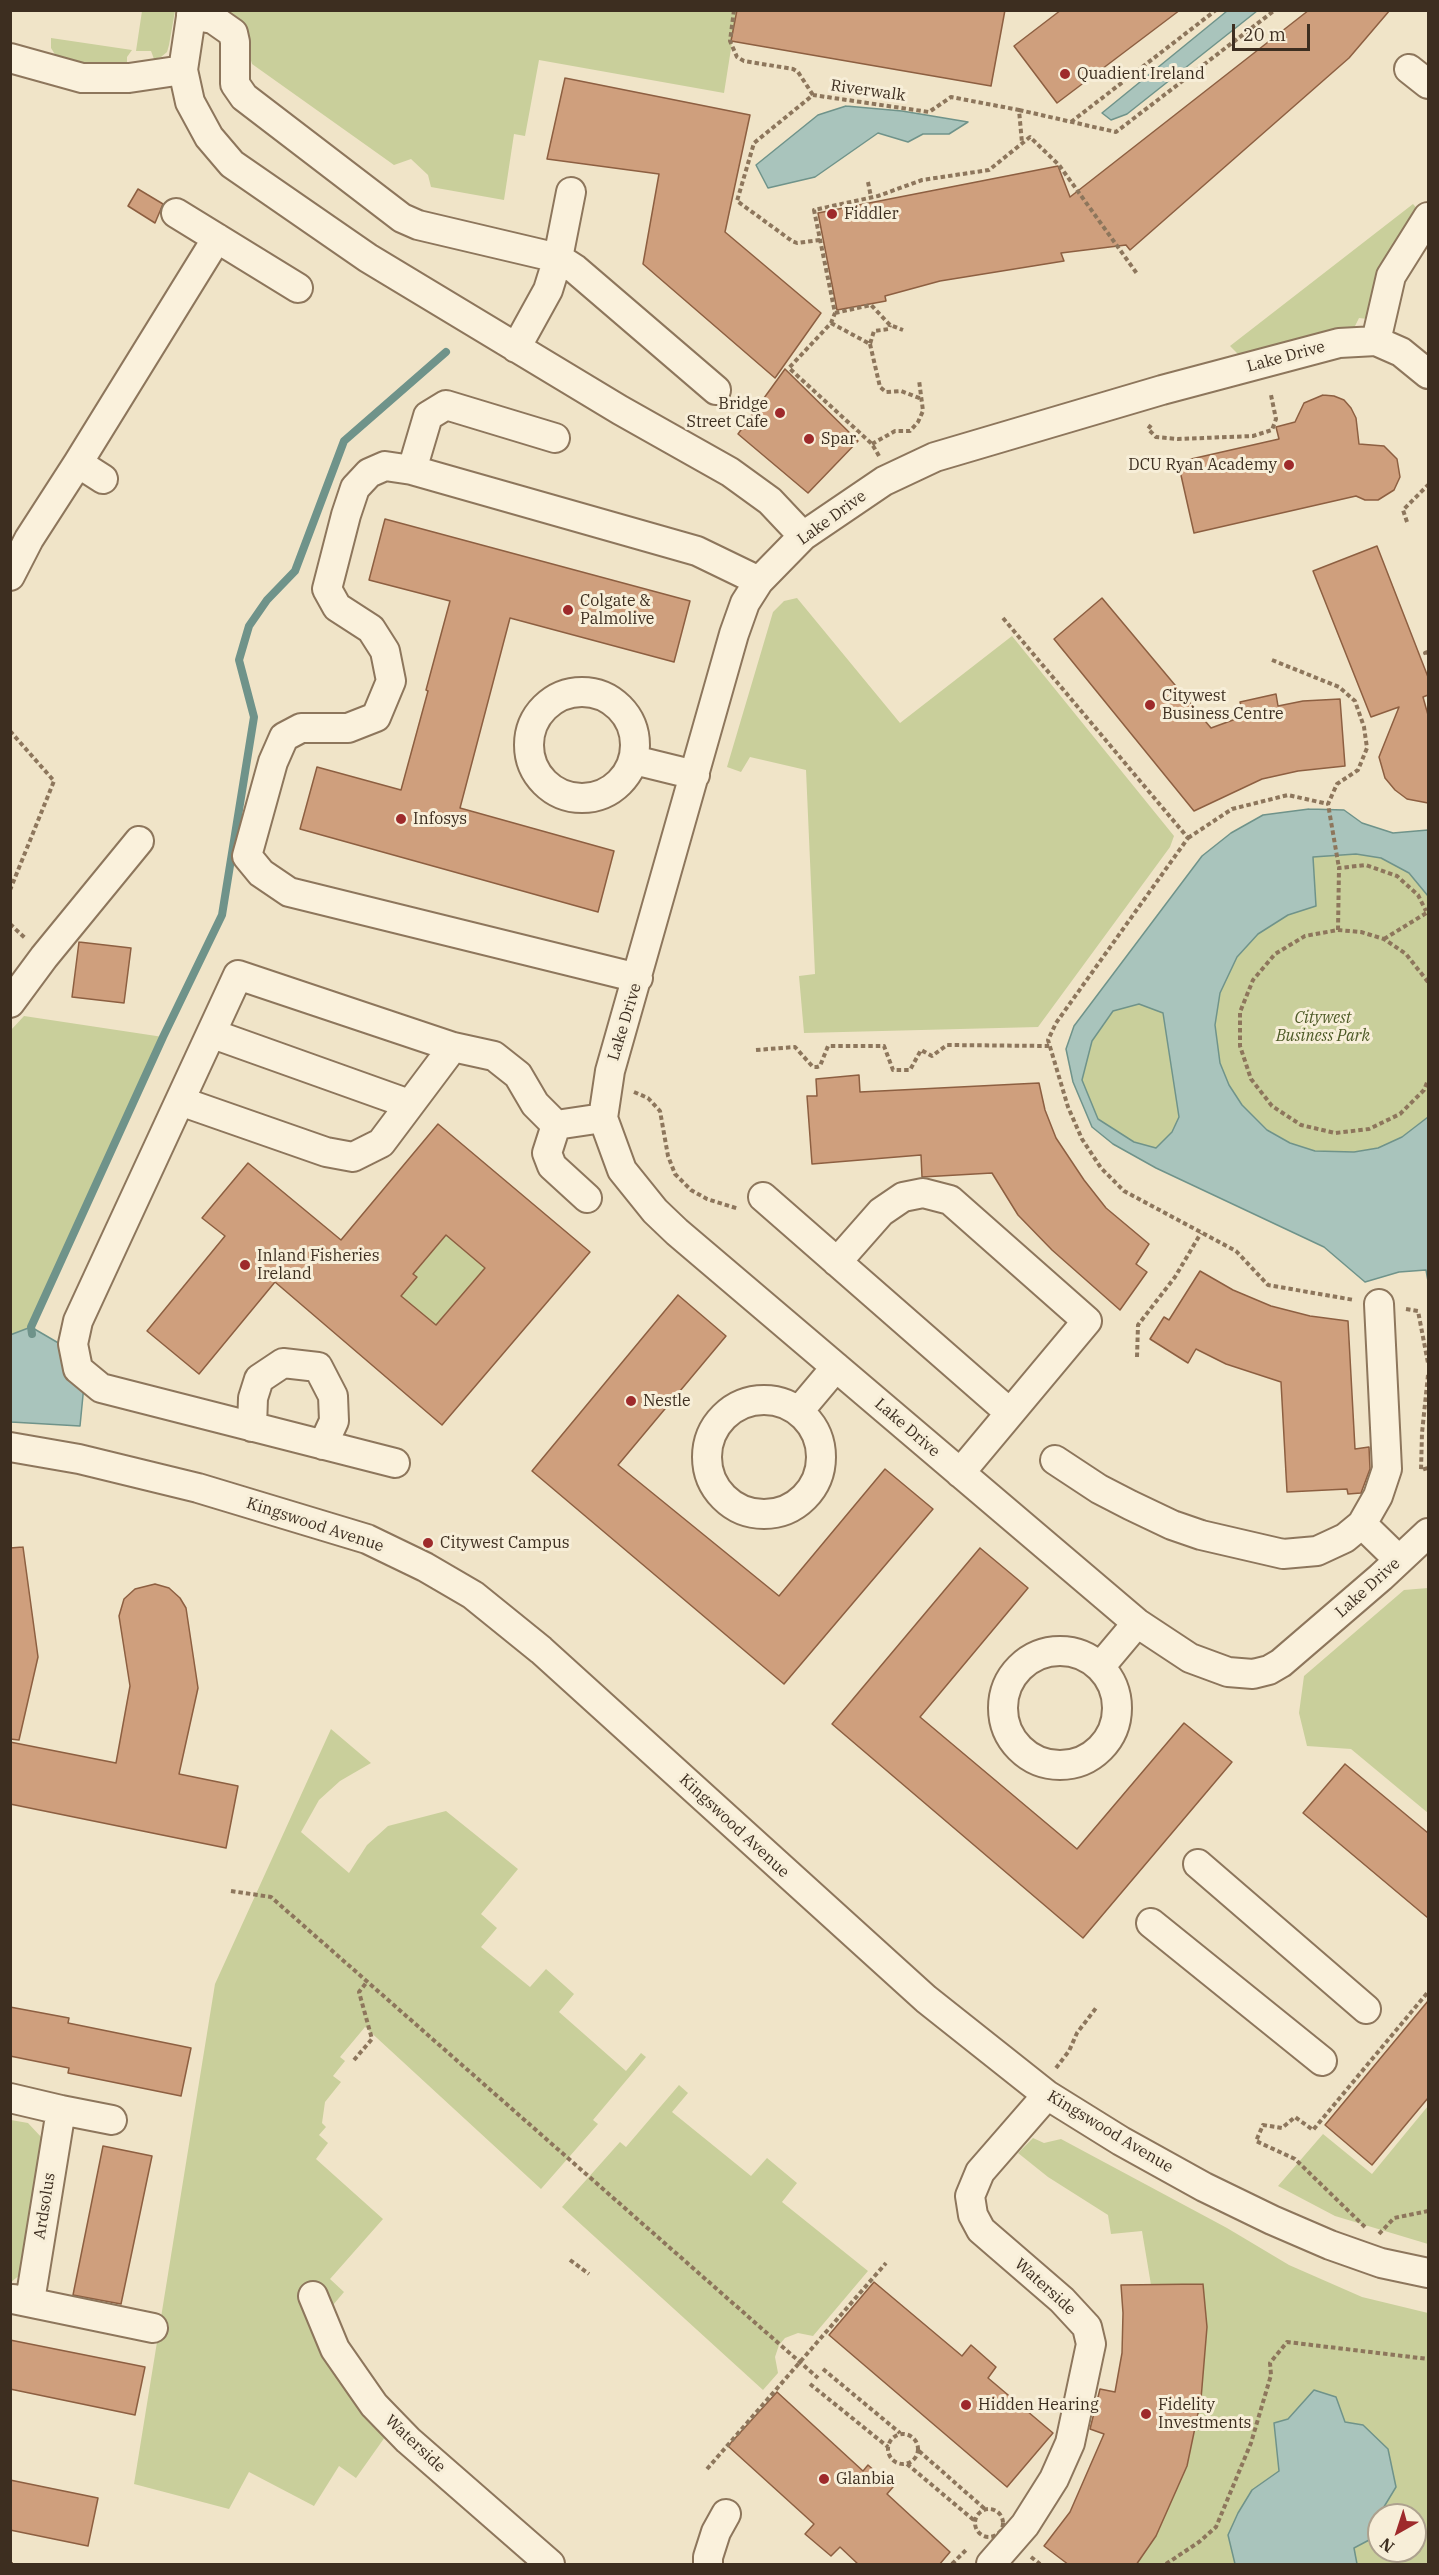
<!DOCTYPE html>
<html>
<head>
<meta charset="utf-8">
<style>
	body { margin:0 }
	#map { position:relative; width:1439px; height:2575px; overflow:hidden; background:#f0e4c8; font-family:"IBM Plex Serif",serif }
	canvas { display:block }
	.frame { position:absolute; inset:0; border:12px solid #3d2e20; pointer-events:none }
	.north { position:absolute; left:1367px; top:2503px; width:60px; height:60px; box-sizing:border-box; background:#f7eed8; border:2px solid #ada18e; border-radius:50%; rotate:219deg; font-size:16px; font-weight:700; line-height:24px; text-align:center; color:#3d2e20 }
	.north::after { content:''; display:block; margin:auto; width:21px; height:27px; background:#9e2a2b; clip-path:polygon(50% 0,100% 100%,50% 72%,0 100%) }
	.scale { position:absolute; left:1232px; top:24px; width:78px; height:27px; box-sizing:border-box; border:3px solid #3d2e20; border-top:0; padding-left:8px; font-size:18px; line-height:21px; white-space:nowrap; color:#3d2e20; -webkit-text-stroke:4px #f7eed8; paint-order:stroke }
</style>
</head>
<body>
<div id="map">
<canvas width="1439" height="2575"></canvas>
<div class="frame"></div>
<div class="north">N</div>
<div class="scale">20 m</div>
</div>
<script>
const context = document.querySelector('canvas').getContext('2d');
context.lineJoin = 'round';
function fillPath(path, color) {
  context.fillStyle = color;
  context.fill(path, 'evenodd');
}
function toPath(rows) {
  const path = new Path2D();
  for (const r of rows) {
    if (r.length === 3) {
      path.moveTo(r[0] + r[2], r[1]);
      path.arc(r[0], r[1], r[2], 0, 2 * Math.PI);
      continue;
    }
    path.moveTo(r[0], r[1]);
    for (let i = 2; i < r.length; i += 2) path.lineTo(r[i], r[i + 1]);
  }
  return path;
}
function stroke(path, color, width, dash) {
  context.strokeStyle = color;
  context.lineWidth = width;
  context.lineCap = dash ? 'butt' : 'round';
  context.setLineDash(dash || []);
  context.stroke(path);
}
function label(font, color, halo, rows, align = 'center') {
  context.font = font + ' "IBM Plex Serif",serif';
  context.lineWidth = 6;
  context.setLineDash([]);
  context.textBaseline = 'middle';
  context.strokeStyle = halo;
  context.fillStyle = color;
  for (const [text, x, y, turn = 0] of rows) {
    context.save();
    context.translate(x, y);
    context.rotate((+turn || 0) * Math.PI / 180);
    context.textAlign = isNaN(turn) ? turn : align;
    if (halo) context.strokeText(text, 0, 0);
    context.fillText(text, 0, 0);
    context.restore();
  }
}
const green = toPath([
	[142,11,175,11,169,45,167,52,161,57,154,59,151,51,136,51],
	[226,11,737,11,724,93,539,60,525,136,514,134,504,200,431,187,428,175,411,159,394,165,252,64,239,20],
	[51,38,132,50,127,57,127,62,95,65,72,61,56,56,51,48],
	[1413,204,1420,212,1368,319,1359,318,1352,332,1239,355,1230,346],
	[797,598,900,723,1012,636,1174,836,1170,847,1038,1027,804,1033,799,976,815,974,806,770,750,757,741,772,727,767,773,612,784,601],
	[1356,854,1381,858,1409,873,1428,896,1428,1117,1402,1137,1378,1148,1354,1152,1315,1151,1290,1143,1268,1130,1242,1105,1229,1085,1220,1063,1215,1025,1220,993,1237,957,1258,934,1288,915,1316,905,1313,857],
	[1139,1004,1163,1012,1179,1117,1172,1132,1156,1148,1134,1142,1098,1119,1082,1080,1092,1041,1113,1011],
	[24,1016,163,1037,31,1326,80,1426,11,1422,11,1030],
	[450,1231,485,1268,433,1329,401,1296,417,1277,413,1274],
	[1428,1588,1428,1813,1351,1749,1307,1746,1299,1713,1304,1676,1404,1590],
	[331,1729,371,1763,340,1781,319,1800,301,1832,349,1873,367,1845,388,1826,446,1811,518,1869,481,1914,497,1928,481,1947,530,1987,546,1969,574,1994,559,2012,626,2071,641,2053,646,2057,593,2120,598,2124,541,2189,365,2027,340,2057,345,2061,333,2076,341,2082,325,2102,322,2123,326,2127,319,2135,328,2143,316,2159,383,2219,330,2279,344,2292,333,2305,319,2289,329,2355,350,2398,385,2437,356,2478,339,2466,314,2506,249,2472,229,2509,134,2484,215,1984],
	[679,2085,688,2093,672,2112,751,2176,767,2158,797,2183,782,2202,868,2271,813,2336,798,2333,785,2338,779,2345,775,2357,778,2373,763,2390,562,2207,620,2142,626,2147],
	[1428,2106,1428,2244,1335,2216,1278,2186,1323,2134,1372,2174],
	[11,2120,28,2123,42,2138,20,2275,11,2282],
	[1033,2138,1044,2143,1061,2139,1227,2228,1289,2265,1362,2297,1428,2313,1428,2564,1136,2564,1187,2466,1201,2399,1207,2327,1203,2284,1151,2285,1142,2231,1111,2234,1108,2215,1048,2177,1018,2153],
	[1379,2515,1415,2515,1415,2551,1379,2551]
]);
const water = toPath([
	[1227,11,1257,11,1127,114,1111,120,1102,113,1227,11],
	[846,106,902,111,968,122,949,134,923,134,908,142,878,133,815,177,768,188,756,165,818,115,846,106],
	[1309,809,1344,810,1362,823,1393,833,1428,830,1428,896,1409,873,1381,858,1356,854,1313,857,1316,906,1288,915,1258,934,1237,957,1220,993,1215,1025,1220,1063,1229,1085,1242,1105,1267,1130,1290,1143,1315,1151,1354,1152,1378,1148,1402,1137,1428,1117,1428,1281,1426,1270,1399,1272,1365,1282,1324,1247,1156,1168,1113,1144,1092,1127,1073,1082,1066,1049,1074,1026,1202,856,1231,833,1263,815,1309,809],
	[1139,1004,1163,1013,1179,1117,1172,1132,1156,1148,1134,1142,1098,1119,1082,1080,1092,1041,1113,1011,1139,1004],
	[31,1327,67,1348,84,1385,80,1426,11,1422,10,1335,31,1327],
	[1314,2390,1336,2397,1345,2422,1363,2425,1388,2449,1396,2487,1376,2520,1371,2539,1354,2548,1357,2564,1235,2564,1228,2535,1238,2513,1252,2490,1279,2471,1274,2423,1288,2419,1314,2390]
]);
const stream = toPath([
	[32,1334,31,1327,163,1037,222,915,254,717,239,660,249,626,267,600,295,571,344,441,446,352]
]);
const building = toPath([
	[737,10,1005,10,991,86,731,41,737,10],
	[1061,10,1180,10,1057,103,1014,46,1061,10],
	[1309,10,1390,10,1349,58,1130,250,1126,245,1061,253,1064,261,940,281,885,296,886,301,837,310,818,213,1058,166,1070,197,1309,10],
	[565,78,750,115,725,232,821,313,775,378,643,264,659,174,547,159,565,78],
	[138,189,163,204,155,223,128,206,138,189],
	[785,369,858,441,808,493,738,434,785,369],
	[1323,395,1334,396,1344,400,1351,408,1356,418,1359,444,1384,446,1397,459,1400,477,1394,490,1378,500,1365,500,1356,496,1194,533,1178,462,1279,439,1276,427,1295,422,1304,403,1323,395],
	[385,519,690,601,674,662,510,618,460,808,614,851,598,912,300,829,317,767,401,790,428,691,426,690,450,601,369,580,385,519],
	[1377,546,1428,677,1428,695,1423,697,1428,715,1428,803,1407,799,1395,790,1385,778,1379,757,1399,707,1371,717,1313,571,1377,546],
	[1102,598,1211,728,1244,716,1240,702,1276,694,1278,706,1303,701,1340,699,1345,766,1298,771,1262,779,1194,811,1054,639,1102,598],
	[79,942,131,948,124,1003,72,997,79,942],
	[859,1075,860,1092,1039,1083,1045,1110,1056,1138,1084,1180,1106,1208,1149,1244,1136,1264,1147,1272,1120,1310,1052,1250,1018,1215,992,1173,922,1177,921,1155,812,1164,807,1096,817,1096,816,1079,859,1075],
	[438,1124,590,1252,442,1425,275,1282,199,1374,147,1331,225,1236,202,1218,248,1163,341,1240,438,1124],
	[446,1235,485,1268,436,1325,401,1296,417,1277,413,1274,446,1235],
	[1200,1271,1233,1290,1271,1306,1310,1316,1348,1321,1355,1449,1369,1447,1370,1469,1361,1493,1348,1494,1347,1489,1287,1492,1281,1382,1226,1364,1196,1349,1188,1363,1150,1339,1164,1317,1169,1320,1200,1271],
	[678,1295,726,1336,618,1465,779,1596,885,1469,933,1509,784,1684,532,1471,678,1295],
	[23,1547,38,1657,19,1740,10,1739,10,1548,23,1547],
	[980,1548,1028,1588,920,1717,1077,1849,1184,1723,1232,1762,1083,1938,832,1724,980,1548],
	[155,1584,169,1588,180,1598,186,1608,198,1688,179,1774,238,1786,226,1848,10,1804,10,1742,116,1763,130,1686,119,1616,124,1599,135,1589,155,1584],
	[1345,1764,1428,1833,1428,1918,1303,1813,1345,1764],
	[1428,2001,1428,2098,1372,2165,1325,2125,1428,2001],
	[10,2007,69,2018,68,2023,191,2048,181,2096,68,2073,69,2068,10,2056,10,2007],
	[103,2146,152,2156,121,2304,73,2295,103,2146],
	[874,2282,962,2356,971,2345,996,2367,988,2378,1053,2433,1007,2487,829,2335,874,2282],
	[1203,2284,1207,2327,1201,2399,1187,2466,1156,2536,1136,2565,1069,2565,1044,2546,1070,2512,1104,2434,1090,2429,1100,2389,1115,2392,1122,2353,1123,2313,1121,2285,1203,2284],
	[10,2340,145,2367,135,2415,10,2389,10,2340],
	[777,2392,863,2471,868,2465,893,2487,887,2494,950,2552,939,2565,859,2565,840,2547,831,2556,805,2534,814,2524,728,2446,777,2392],
	[10,2480,98,2498,88,2546,10,2530,10,2480]
]);
const path = toPath([
	[734,10,730,41,737,57,744,61,793,69,798,72,813,95],
	[1019,110,1116,132,1275,10],
	[1071,122,1216,10],
	[868,182,871,197],
	[820,240,797,243,792,241,737,201,754,143,813,95,929,112,951,97,1019,110,1022,143],
	[835,313,871,305,890,325,903,330],
	[831,323,870,344,874,331,889,329,890,325],
	[870,344,880,387,886,392,901,391,922,399],
	[1151,425,1148,429,1156,437,1178,439,1253,436,1272,430,1276,419,1271,395],
	[872,444,895,431,910,431,918,422,923,411,919,380],
	[879,456,872,444,789,368,831,323,835,313,814,210,878,196,922,180,989,170,1030,137,1059,165,1138,275],
	[1407,522,1403,510,1428,485],
	[1003,618,1188,838,1056,1023,1048,1040,1068,1107,1082,1139,1101,1168,1124,1191,1236,1251,1268,1285,1354,1300],
	[1428,652,1425,653,1428,656],
	[1272,660,1339,687,1355,701,1364,727,1367,748,1358,770,1337,784,1328,804,1339,868],
	[10,731,54,781,10,890],
	[1188,838,1232,809,1288,795,1328,804],
	[10,924,25,938],
	[1338,930,1339,868,1366,865,1397,876,1418,895,1426,911],
	[1384,939,1428,912],
	[1428,982,1406,954,1384,939,1361,932,1338,930,1305,936,1275,954,1253,980,1240,1012,1240,1046,1251,1079,1272,1106,1301,1125,1335,1133,1369,1129,1400,1114,1424,1090,1428,1080],
	[756,1050,795,1047,813,1067,817,1067,820,1066,828,1046,884,1046,893,1070,910,1070,921,1050,932,1056,947,1045,1050,1046],
	[634,1092,648,1098,660,1111,668,1156,675,1174,691,1190,707,1199,739,1209],
	[1406,1309,1418,1311,1428,1363],
	[1137,1357,1138,1325,1175,1277,1201,1233],
	[1428,1375,1422,1433,1421,1470,1428,1468],
	[231,1891,271,1897,818,2378],
	[354,2060,372,2039,359,1992,366,1983],
	[1056,2068,1069,2051,1077,2033,1096,2008],
	[1365,2227,1295,2159,1256,2141,1263,2125,1282,2128,1295,2117,1313,2130,1428,1992],
	[1379,2234,1394,2218,1428,2211],
	[570,2260,589,2274],
	[823,2369,900,2433],
	[810,2384,888,2447],
	[903,2449,15],
	[919,2451,986,2510],
	[907,2464,976,2522],
	[707,2469,886,2263],
	[989,2523,14],
	[1031,2557,1040,2564],
	[10,2564,13,2564],
	[952,2564,966,2550],
	[1166,2564,1199,2542,1216,2527,1251,2443,1271,2375,1270,2363,1287,2342,1428,2359]
]);
const minor = toPath([
	[192,10,183,70,190,102,209,137,232,164,368,258,620,410,730,472,770,501,803,536],
	[191,15,213,19,233,33,235,42,235,84,244,97,402,218,418,225,558,258,575,269,716,390],
	[10,58,82,78,129,78,183,70],
	[1409,69,1428,84],
	[176,213,298,288],
	[1376,341,1391,276,1428,217],
	[516,348,548,290,558,258,571,192],
	[1428,374,1401,352,1376,341,1339,343,1162,390,935,457,884,481,803,536,759,581,745,603,734,634,610,1071,603,1118,622,1170,655,1211,677,1232,1137,1623,1190,1658,1228,1672,1253,1674,1269,1670,1281,1663,1381,1577,1428,1533],
	[78,463,103,479],
	[412,470,428,416,446,405,555,438],
	[10,576,29,539,78,463,217,238],
	[582,745,53],
	[634,760,695,775],
	[638,978,289,892,261,873,247,856,273,762,284,737,301,728,348,728,376,717,391,681,385,651,371,629,337,607,327,589,346,515,355,488,369,473,385,466,412,470,697,551,759,581],
	[10,1003,44,957,139,841],
	[213,1034,409,1104],
	[180,1101,326,1152,353,1157,381,1143,453,1047],
	[556,1125,547,1153,552,1166,587,1198],
	[763,1197,1010,1413],
	[837,1262,881,1212,903,1197,923,1193,950,1200,1087,1321,960,1473],
	[764,1457,57],
	[799,1411,836,1367],
	[252,1427,253,1398,259,1379,283,1363,318,1367,333,1396,334,1421,323,1445],
	[10,1447,79,1459,198,1488,367,1539,425,1567,473,1595,541,1650,926,1999,1047,2095,1121,2141,1204,2187,1272,2220,1330,2245,1381,2263,1428,2273],
	[1055,1460,1099,1489,1130,1505,1172,1525,1201,1535,1283,1554,1317,1551,1345,1538,1362,1524,1378,1496,1387,1469,1379,1304],
	[395,1463,101,1388,78,1369,73,1344,78,1321,238,975,453,1047,494,1056,518,1075,535,1104,556,1125,603,1118],
	[1362,1524,1399,1560],
	[1060,1708,57],
	[1100,1667,1137,1623],
	[1198,1864,1366,2009],
	[1151,1923,1322,2061],
	[10,2098,61,2110],
	[313,2296,335,2349,374,2405,408,2440,550,2564],
	[13,2299,153,2328],
	[30,2301,61,2110,112,2120],
	[708,2564,708,2557,716,2532,726,2514],
	[991,2564,1025,2525,1054,2479,1070,2443,1091,2344,1087,2327,1062,2300,981,2230,973,2215,970,2196,980,2172,1047,2095]
]);
const markers = [
	[1065,74,6,"#9e2a2b"],
	[832,214,6,"#9e2a2b"],
	[780,413,6,"#9e2a2b"],
	[809,439,6,"#9e2a2b"],
	[1289,465,6,"#9e2a2b"],
	[568,610,6,"#9e2a2b"],
	[1150,705,6,"#9e2a2b"],
	[401,819,6,"#9e2a2b"],
	[245,1265,6,"#9e2a2b"],
	[631,1401,6,"#9e2a2b"],
	[428,1543,6,"#9e2a2b"],
	[966,2405,6,"#9e2a2b"],
	[1146,2414,6,"#9e2a2b"],
	[824,2479,6,"#9e2a2b"]
];
const poiNames = [
	["Quadient Ireland",1077,74],
	["Fiddler",844,214],
	["Bridge",768,404,"right"],
	["Street Cafe",768,422,"right"],
	["Spar",821,439],
	["DCU Ryan Academy",1277,465,"right"],
	["Colgate &",580,601],
	["Palmolive",580,619],
	["Citywest",1162,696],
	["Business Centre",1162,714],
	["Infosys",413,819],
	["Inland Fisheries",257,1256],
	["Ireland",257,1274],
	["Nestle",643,1401],
	["Citywest Campus",440,1543],
	["Hidden Hearing",978,2405],
	["Fidelity",1158,2405],
	["Investments",1158,2423],
	["Glanbia",836,2479]
];
const streetNames = [
	["Riverwalk",868,91,8],
	["Lake Drive",1286,357,-15],
	["Lake Drive",832,518,-36],
	["Lake Drive",625,1022,-73],
	["Lake Drive",907,1428,41],
	["Kingswood Avenue",315,1525,18],
	["Lake Drive",1368,1588,-42],
	["Kingswood Avenue",734,1826,43],
	["Kingswood Avenue",1110,2132,31],
	["Ardsolus",45,2206,-81],
	["Waterside",1045,2287,42],
	["Waterside",415,2444,43]
];
const parkNames = [
	["Citywest",1323,1018],
	["Business Park",1323,1036]
];
fillPath(green, '#c9cf9b');
fillPath(water, '#a9c4bc');
stroke(water, '#6f938a', 1.5);
stroke(stream, '#6f938a', 8);
fillPath(building, '#cf9f7d');
stroke(building, '#8d5f41', 1.5);
stroke(minor, '#8d765c', 32);
stroke(path, '#8d765c', 4, [4.5, 3]);
stroke(minor, '#faf1dc', 28);
for (const [x, y, r, color] of markers) {
  const dot = new Path2D();
  dot.arc(x, y, r, 0, 2 * Math.PI);
  context.fillStyle = color;
  context.fill(dot);
  stroke(dot, '#f7eed8', 2);
}
label('16px', '#3d2e20', '#f7eed8', poiNames, 'left');
label('16px', '#3d2e20', '#f7eed8', streetNames);
label('italic 16px', '#4d5a26', '#f7eed8', parkNames);
</script>
</body>
</html>
